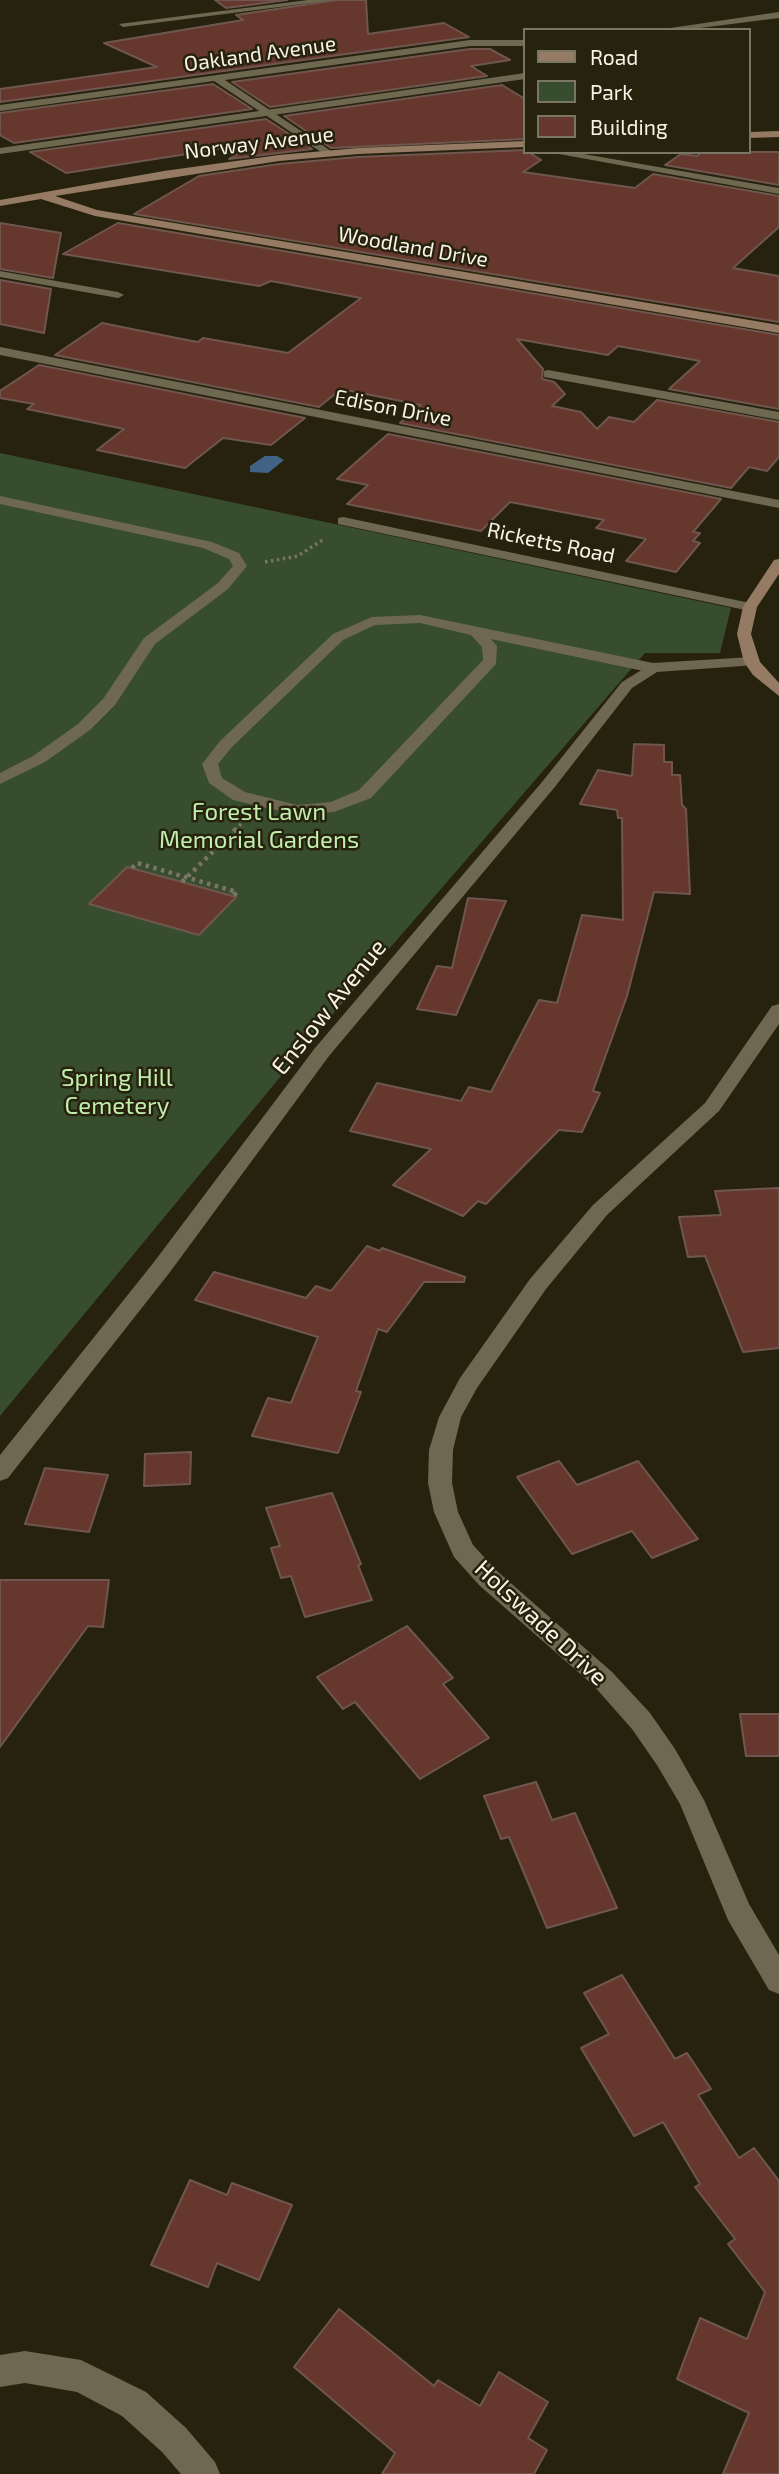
<!DOCTYPE html>
<html>
<head>
<meta charset="utf-8">
<style>
	body { margin:0 }
	#map { position:relative; width:779px; height:2474px; overflow:hidden; background:#27220d; font-family:"Exo 2",sans-serif }
	canvas { display:block }
	.legend { position:absolute; left:523px; top:28px; width:228px; height:126px; box-sizing:border-box; background:#27220d; border:2px solid #7a7664; margin:0; padding:9px 12px; list-style:none; font-size:21px; color:#f7f4e7 }
	.legend li { display:flex; align-items:center; gap:14px; height:35px }
	.legend b { width:35px; border:2px solid #7a7664 }
</style>
</head>
<body>
<div id="map">
<canvas width="779" height="2474"></canvas>
<ul class="legend">
<li><b style="height:9px;background:#967b64"></b>Road</li>
<li><b style="height:19px;background:#374d2e"></b>Park</li>
<li><b style="height:19px;background:#65372d"></b>Building</li>
</ul>
</div>
<script>
const context = document.querySelector('canvas').getContext('2d');
context.lineJoin = 'round';
function fillPath(path, color) {
  context.fillStyle = color;
  context.fill(path, 'evenodd');
}
function toPath(rows) {
  const path = new Path2D();
  for (const r of rows) {
    path.moveTo(r[0], r[1]);
    for (let i = 2; i < r.length; i += 2) path.lineTo(r[i], r[i + 1]);
  }
  return path;
}
function stroke(path, color, width, dash) {
  context.strokeStyle = color;
  context.lineWidth = width;
  context.lineCap = dash ? 'butt' : 'round';
  context.setLineDash(dash || []);
  context.stroke(path);
}
function label(font, color, halo, rows, align = 'center') {
  context.font = font + ' "Exo 2",sans-serif';
  context.lineWidth = 5;
  context.setLineDash([]);
  context.textBaseline = 'middle';
  context.strokeStyle = halo;
  context.fillStyle = color;
  for (const [text, x, y, turn = 0] of rows) {
    context.save();
    context.translate(x, y);
    context.rotate((+turn || 0) * Math.PI / 180);
    context.textAlign = isNaN(turn) ? turn : align;
    if (halo) context.strokeText(text, 0, 0);
    context.fillText(text, 0, 0);
    context.restore();
  }
}
const green = toPath([
	[0,453,731,608,720,653,645,653,319,1030,0,1416]
]);
const water = toPath([
	[265,456,277,456,284,460,268,473,250,472,250,466]
]);
const building = toPath([
	[215,0,287,0,226,8,215,0],
	[337,0,366,0,368,34,444,23,469,37,0,102,0,89,157,67,104,43,243,20,236,15,337,0],
	[470,49,490,49,510,60,471,66,487,76,270,107,232,82,470,49],
	[213,84,252,109,14,143,0,135,0,113,213,84],
	[502,85,525,99,525,139,331,148,284,116,502,85],
	[266,119,312,149,229,159,257,143,66,173,30,152,266,119],
	[525,150,541,160,523,172,635,188,653,174,779,196,779,227,733,268,779,276,779,322,134,214,199,176,279,164,358,157,525,150],
	[702,152,779,152,779,185,665,165,681,154,697,156,702,152],
	[0,223,61,233,53,278,0,269,0,223],
	[118,223,779,335,779,409,669,389,700,361,618,346,608,355,517,339,543,369,542,379,554,382,565,394,552,406,581,412,597,429,609,417,634,422,657,400,779,422,779,457,767,471,749,467,731,488,400,423,421,405,341,389,319,407,55,355,102,323,187,340,198,342,203,338,288,353,361,298,271,281,259,286,63,254,118,223],
	[0,280,51,289,44,333,0,324,0,280],
	[39,365,305,418,271,445,223,438,185,468,97,450,124,429,27,409,34,404,0,398,0,391,39,365],
	[388,434,721,499,693,532,700,533,693,541,700,543,676,572,626,561,646,539,596,528,604,520,510,502,481,531,347,504,368,485,337,479,388,434],
	[634,744,664,745,664,762,672,762,672,775,680,775,682,805,686,809,690,894,654,892,627,996,593,1091,600,1093,582,1132,559,1130,486,1204,478,1201,463,1216,393,1185,431,1149,350,1131,377,1083,461,1101,469,1087,491,1092,539,1000,557,1003,582,915,623,920,622,818,618,818,617,810,580,804,598,770,632,776,634,744],
	[127,867,182,882,236,897,199,935,89,904,127,867],
	[468,898,506,901,456,1015,417,1009,437,966,452,968,468,898],
	[779,1188,779,1348,743,1352,705,1256,688,1257,679,1217,721,1215,715,1191,779,1188],
	[367,1246,380,1251,382,1248,465,1277,464,1282,424,1282,387,1332,378,1329,356,1391,361,1392,338,1453,252,1436,268,1398,291,1403,318,1337,195,1300,214,1272,306,1298,316,1286,331,1291,367,1246],
	[191,1452,190,1484,144,1486,145,1454,191,1452],
	[559,1461,577,1485,638,1461,698,1539,652,1558,632,1531,572,1554,517,1477,559,1461],
	[45,1468,108,1475,89,1532,25,1524,45,1468],
	[332,1493,361,1564,358,1565,372,1600,305,1617,291,1576,281,1578,271,1548,280,1546,266,1508,332,1493],
	[0,1580,109,1580,103,1627,88,1626,0,1747,0,1580],
	[407,1626,453,1678,443,1684,489,1738,420,1779,355,1702,343,1709,317,1677,407,1626],
	[740,1714,779,1714,779,1756,746,1756,740,1714],
	[536,1782,552,1820,575,1813,617,1908,547,1928,509,1837,501,1839,484,1796,536,1782],
	[622,1975,675,2059,687,2053,711,2089,698,2095,739,2158,754,2148,779,2181,779,2474,723,2474,749,2413,677,2379,700,2318,747,2339,765,2292,728,2244,735,2239,695,2187,700,2184,663,2122,634,2136,581,2048,609,2034,584,1993,622,1975],
	[190,2180,227,2195,232,2183,292,2205,259,2280,217,2263,208,2287,151,2265,190,2180],
	[339,2309,434,2386,438,2380,480,2406,499,2372,548,2402,528,2438,547,2450,534,2474,382,2474,395,2453,294,2367,339,2309]
]);
const pathFar1 = toPath([
	[265,562,298,556,324,539],
	[235,830,241,824]
]);
const path = toPath([
	[132,868,137,863,237,892,233,896],
	[182,882,237,828]
]);
const lane = toPath([
	[525,73,525,79,0,154,0,148,525,73],
	[0,271,118,292,124,295,118,298,0,277,0,271],
	[548,370,779,412,779,420,544,377,544,371,548,370],
	[0,496,212,542,239,553,247,566,228,589,155,644,115,705,90,730,45,762,0,784,0,773,33,756,78,724,103,699,144,638,218,583,233,566,229,559,203,548,0,504,0,496],
	[420,615,653,663,661,668,653,673,491,639,497,646,496,664,371,798,334,812,297,815,233,800,209,783,202,764,220,741,333,634,372,617,420,615],
	[420,623,471,635,482,647,483,660,359,790,331,802,297,805,245,792,222,778,218,764,232,747,343,640,375,625,420,623]
]);
const street = toPath([
	[308,0,334,0,123,27,119,24,308,0],
	[779,12,779,18,684,30,657,30,779,12],
	[470,40,525,40,525,46,470,46,225,80,331,151,327,156,214,81,0,111,0,105,470,40],
	[548,152,572,152,779,188,779,194,548,152],
	[0,347,779,500,779,508,0,355,0,347],
	[343,517,750,603,757,607,750,611,338,524,338,518,343,517],
	[752,657,757,659,757,665,657,672,632,688,554,788,329,1056,170,1272,8,1478,0,1481,0,1455,154,1262,315,1048,542,782,622,682,653,663,752,657],
	[779,1004,779,1024,719,1111,607,1215,546,1289,477,1388,461,1417,453,1450,452,1483,458,1512,473,1545,497,1571,612,1672,650,1713,675,1749,704,1800,749,1904,779,1955,779,1994,769,1990,728,1920,680,1804,657,1765,632,1729,594,1686,479,1585,454,1557,434,1512,428,1483,429,1450,439,1417,460,1378,530,1279,593,1205,705,1103,772,1006,779,1004],
	[25,2351,81,2360,146,2392,186,2428,215,2462,220,2474,181,2474,162,2452,122,2416,77,2392,25,2383,0,2387,0,2355,25,2351]
]);
const secondary = toPath([
	[779,131,779,137,749,138,749,132,779,131],
	[525,141,525,147,358,154,279,161,55,196,97,210,779,325,779,333,95,216,41,199,0,206,0,200,164,171,279,155,358,148,525,141],
	[779,559,779,574,757,607,751,634,760,662,779,683,779,696,753,675,744,662,737,634,743,607,774,560,779,559]
]);
const farStreetnames = [
	["Oakland Avenue",260,54,-8],
	["Norway Avenue",259,143,-7],
	["Woodland Drive",413,247,10],
	["Edison Drive",393,408,11],
	["Ricketts Road",551,543,12]
];
const parkNames = [
	["Forest Lawn",259,812],
	["Memorial Gardens",259,840],
	["Spring Hill",117,1078],
	["Cemetery",117,1106]
];
const streetNames = [
	["Enslow Avenue",329,1007,-51],
	["Holswade Drive",541,1623,43]
];
fillPath(green, '#374d2e');
fillPath(water, '#426386');
fillPath(building, '#65372d');
stroke(building, '#6f564f', 2);
stroke(pathFar1, '#7a7664', 3.5, [2.5, 3.5]);
stroke(path, '#7a7664', 4.5, [3.5, 4.5]);
fillPath(lane, '#6e6851');
fillPath(street, '#6e6851');
fillPath(secondary, '#967b64');
label('21px', '#f7f4e7', '#27220d', farStreetnames);
label('24px', '#bfeead', '#27220d', parkNames);
label('24px', '#f7f4e7', '#27220d', streetNames);
</script>
</body>
</html>
